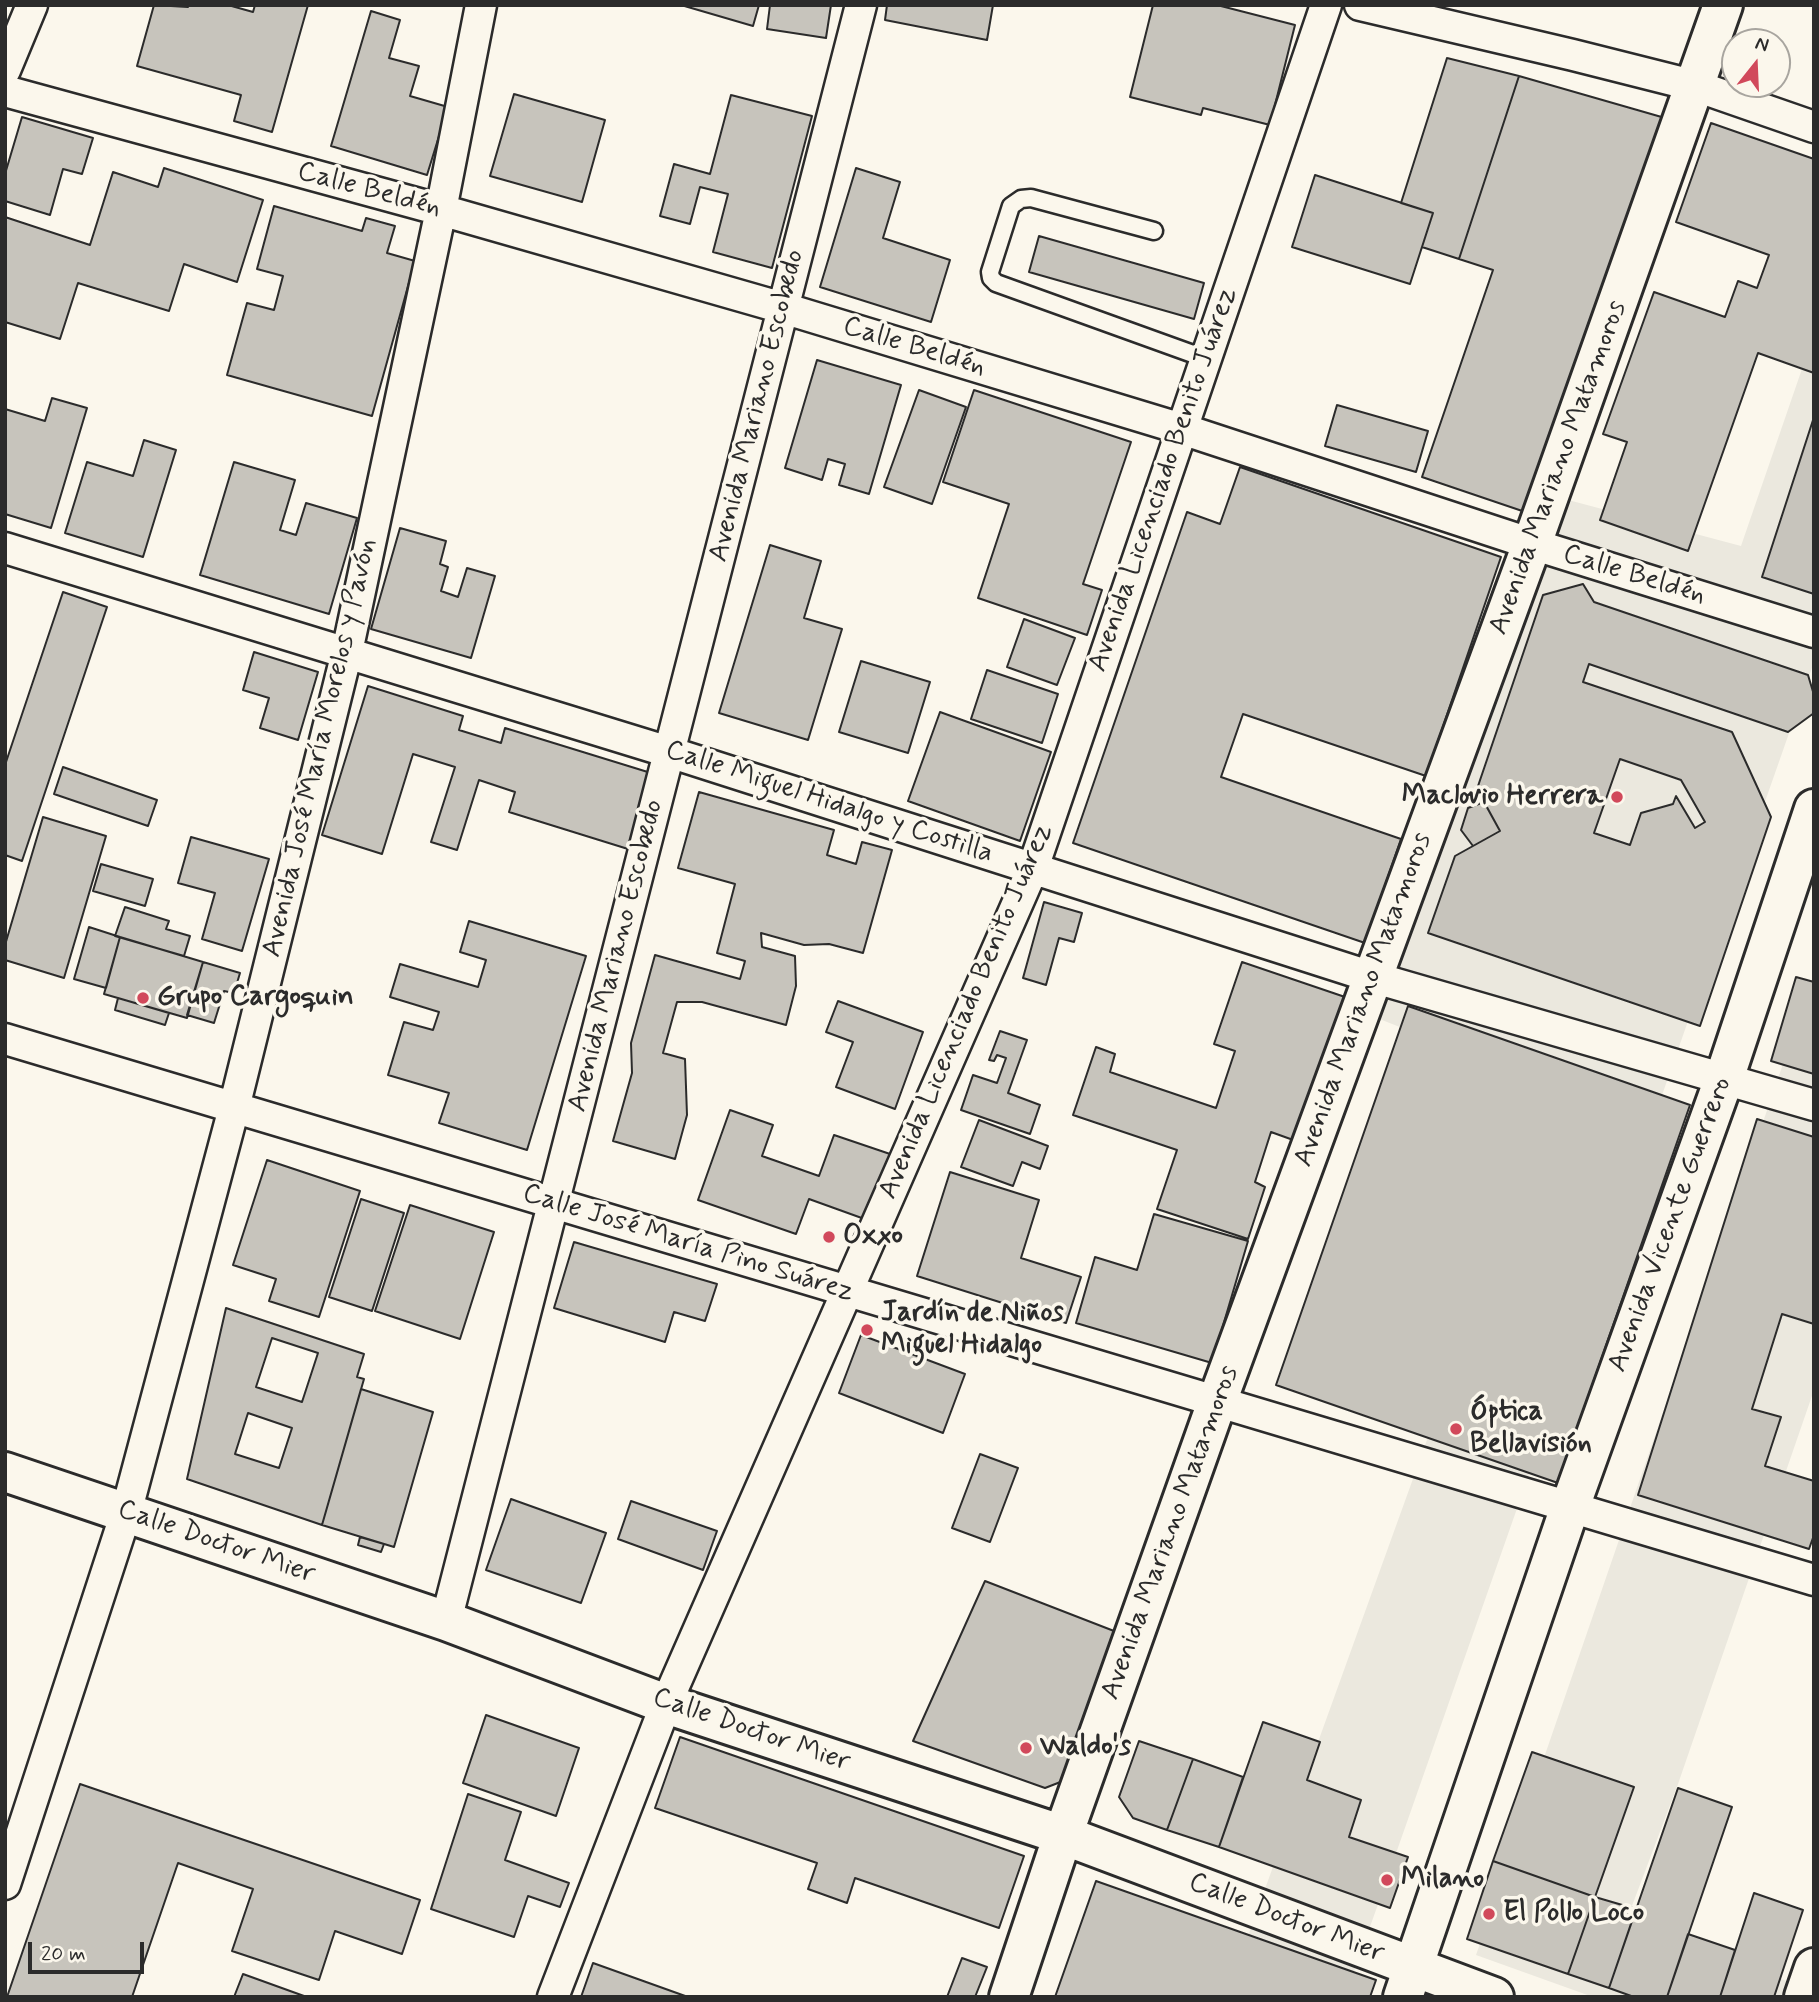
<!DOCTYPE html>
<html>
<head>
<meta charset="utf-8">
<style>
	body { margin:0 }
	#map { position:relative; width:1819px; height:2002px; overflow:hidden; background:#fbf7ec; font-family:Mynerve,sans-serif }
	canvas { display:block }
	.frame { position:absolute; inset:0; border:7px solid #2b2b2b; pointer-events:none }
	.north { position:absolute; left:1721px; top:28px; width:70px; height:70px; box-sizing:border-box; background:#fbf7ec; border:2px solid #a8a59f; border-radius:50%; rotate:18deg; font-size:19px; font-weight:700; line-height:28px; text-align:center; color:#2b2b2b }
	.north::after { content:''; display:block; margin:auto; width:24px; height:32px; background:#d1495b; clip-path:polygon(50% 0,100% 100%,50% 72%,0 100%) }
	.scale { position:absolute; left:28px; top:1942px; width:116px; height:32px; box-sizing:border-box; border:4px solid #2b2b2b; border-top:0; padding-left:9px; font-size:21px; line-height:24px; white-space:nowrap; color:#2b2b2b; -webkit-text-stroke:5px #fbf7ec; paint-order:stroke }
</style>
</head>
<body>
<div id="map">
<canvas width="1819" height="2002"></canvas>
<div class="frame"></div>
<div class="north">N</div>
<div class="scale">20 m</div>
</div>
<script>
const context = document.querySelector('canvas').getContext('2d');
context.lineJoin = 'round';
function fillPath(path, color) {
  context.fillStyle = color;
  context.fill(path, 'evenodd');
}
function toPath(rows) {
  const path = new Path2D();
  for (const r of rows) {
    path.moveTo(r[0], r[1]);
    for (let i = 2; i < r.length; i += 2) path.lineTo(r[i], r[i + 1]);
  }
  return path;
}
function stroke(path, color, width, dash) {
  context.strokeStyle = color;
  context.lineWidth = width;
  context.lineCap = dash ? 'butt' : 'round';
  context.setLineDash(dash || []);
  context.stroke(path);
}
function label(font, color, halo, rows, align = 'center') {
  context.font = font + ' Mynerve,sans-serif';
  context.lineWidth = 7;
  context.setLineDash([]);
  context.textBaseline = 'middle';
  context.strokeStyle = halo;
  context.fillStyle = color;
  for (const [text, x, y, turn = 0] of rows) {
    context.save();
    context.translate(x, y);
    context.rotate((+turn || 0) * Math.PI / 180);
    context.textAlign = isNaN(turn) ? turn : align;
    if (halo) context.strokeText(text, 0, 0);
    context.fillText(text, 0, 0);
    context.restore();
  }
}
const built = toPath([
	[1814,334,1814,662,1387,1879,1345,1997,1226,1997,1554,1088,1377,1018,1557,497,1741,546],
	[1814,974,1814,1390,1678,1784,1624,1927,1814,1990,1814,1997,1593,1997,1476,1955]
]);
const building = toPath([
	[154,5,188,7,188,5,228,5,253,12,255,5,308,5,272,132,234,121,241,95,137,66,154,5],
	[681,5,759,5,753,26,681,5],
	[770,5,831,5,826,38,767,29,770,5],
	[887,5,993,5,987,40,885,20,887,5],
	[1153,5,1217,5,1295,25,1270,125,1203,108,1201,115,1130,97,1153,5],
	[371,11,400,20,389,58,419,66,410,96,448,107,427,175,331,146,371,11],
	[1447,58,1519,76,1459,259,1422,247,1433,213,1401,203,1447,58],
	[1519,76,1672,120,1537,516,1422,477,1493,270,1459,259,1519,76],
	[514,94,605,120,582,202,490,176,514,94],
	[731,95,812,116,772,268,713,252,728,194,700,187,690,224,660,216,674,164,710,174,731,95],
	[22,117,93,138,82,174,63,169,50,215,5,201,5,174,22,117],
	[1711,123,1814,159,1814,373,1758,353,1688,551,1600,520,1627,442,1603,434,1654,292,1725,317,1738,281,1757,288,1769,255,1676,222,1711,123],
	[164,168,263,200,237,282,184,264,169,311,78,283,60,339,5,322,5,217,90,245,113,172,158,187,164,168],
	[856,168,900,182,883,238,950,260,931,322,820,287,856,168],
	[1315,175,1433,213,1410,284,1292,247,1315,175],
	[274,206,362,231,366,218,395,226,387,253,415,261,372,416,227,375,247,303,274,310,283,276,257,269,274,206],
	[1039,236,1204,283,1194,319,1029,272,1039,236],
	[817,360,901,385,869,494,839,485,845,464,828,459,822,480,785,468,817,360],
	[919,390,966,407,932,504,884,487,919,390],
	[974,390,1131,442,1083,584,1102,590,1087,635,978,598,1009,504,943,482,974,390],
	[52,398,87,408,51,528,5,514,5,409,45,421,52,398],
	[1337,405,1428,431,1416,472,1325,446,1337,405],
	[1814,417,1814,594,1762,577,1814,417],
	[144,440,176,450,143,557,65,533,87,462,133,476,144,440],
	[234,462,295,480,280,530,296,535,306,503,357,518,329,614,200,575,234,462],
	[1240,467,1501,557,1426,776,1243,714,1221,777,1401,839,1365,943,1073,843,1187,512,1220,524,1240,467],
	[400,528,446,541,440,564,448,567,441,591,458,597,467,568,495,576,471,658,371,629,400,528],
	[770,545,821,561,804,618,842,629,808,740,719,713,770,545],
	[1583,584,1594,602,1808,675,1814,695,1814,713,1788,732,1589,664,1583,682,1732,732,1771,817,1700,1026,1428,933,1455,856,1500,831,1477,789,1543,595,1583,584],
	[1620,759,1681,780,1705,822,1695,828,1676,796,1673,804,1641,813,1630,845,1594,833,1620,759],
	[63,592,107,607,22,861,5,855,5,765,63,592],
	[1024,619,1075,638,1057,685,1007,667,1024,619],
	[254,652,318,672,298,740,260,728,269,698,243,690,254,652],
	[861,661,930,682,908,753,839,732,861,661],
	[987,670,1058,694,1042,743,971,719,987,670],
	[368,686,463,716,459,730,501,743,505,728,651,773,628,849,509,812,515,792,479,780,457,850,431,842,455,767,413,754,382,854,322,835,368,686],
	[940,712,1051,752,1020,841,908,801,940,712],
	[63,767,157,800,148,826,54,794,63,767],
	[699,792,834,830,827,855,856,864,862,842,892,850,863,953,829,944,804,945,761,933,762,947,795,956,796,986,786,1025,702,1002,677,1002,663,1053,685,1059,687,1115,675,1159,613,1141,632,1073,631,1043,655,955,740,979,745,961,717,953,735,884,678,868,699,792],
	[1484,802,1500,831,1473,846,1461,830,1468,808,1484,802],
	[43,817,106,836,64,978,5,960,5,945,43,817],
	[191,837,269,859,242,951,202,939,215,893,178,883,191,837],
	[101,864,153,879,145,906,93,891,101,864],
	[1044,902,1082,913,1074,942,1059,938,1046,985,1023,978,1044,902],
	[125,907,169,921,166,929,190,936,184,956,115,936,125,907],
	[469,921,586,956,527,1150,439,1123,449,1093,388,1075,404,1022,433,1030,439,1012,390,997,400,964,478,987,486,960,460,952,469,921],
	[89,927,120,937,106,988,74,979,89,927],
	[120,937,203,962,187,1018,104,994,120,937],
	[203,962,240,973,234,993,224,991,214,1023,187,1015,203,962],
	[1242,962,1345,997,1296,1141,1271,1132,1255,1182,1265,1187,1248,1239,1157,1209,1177,1150,1073,1115,1096,1047,1115,1054,1110,1072,1216,1108,1235,1051,1214,1044,1242,962],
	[1796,977,1814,982,1814,1074,1771,1061,1796,977],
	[118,998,169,1013,165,1025,115,1010,118,998],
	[838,1001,923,1032,895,1109,836,1087,853,1042,826,1032,838,1001],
	[1408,1006,1690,1105,1558,1483,1276,1385,1408,1006],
	[1000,1031,1027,1040,1008,1093,1040,1105,1030,1134,961,1110,973,1075,997,1083,1006,1058,997,1055,994,1061,989,1060,1000,1031],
	[730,1110,773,1125,762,1156,819,1176,834,1135,893,1155,870,1221,809,1199,796,1234,698,1200,730,1110],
	[1757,1119,1814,1137,1814,1324,1782,1314,1752,1409,1781,1417,1765,1466,1814,1481,1814,1535,1809,1549,1638,1495,1757,1119],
	[979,1120,1048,1146,1040,1169,1022,1162,1013,1186,961,1167,979,1120],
	[267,1160,360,1191,319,1317,269,1301,276,1279,233,1265,267,1160],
	[950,1172,1039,1200,1021,1258,1081,1277,1066,1323,917,1276,950,1172],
	[361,1199,404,1213,372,1311,329,1297,361,1199],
	[410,1205,494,1232,460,1339,375,1311,410,1205],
	[1154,1214,1248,1241,1212,1363,1076,1323,1095,1257,1137,1270,1154,1214],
	[574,1242,717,1284,705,1321,674,1312,665,1342,554,1308,574,1242],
	[226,1308,364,1354,357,1377,364,1379,322,1525,187,1479,226,1308],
	[272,1338,318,1353,302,1402,256,1387,272,1338],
	[248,1413,292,1428,279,1468,235,1454,248,1413],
	[861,1335,965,1374,943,1433,839,1393,861,1335],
	[361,1389,433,1412,394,1547,322,1525,361,1389],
	[980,1454,1018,1468,990,1542,952,1528,980,1454],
	[511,1499,606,1533,581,1603,486,1570,511,1499],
	[631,1501,717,1531,703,1570,618,1539,631,1501],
	[360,1537,384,1544,381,1552,358,1545,360,1537],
	[985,1581,1114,1631,1063,1781,1045,1788,913,1741,985,1581],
	[486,1715,579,1748,556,1816,463,1783,486,1715],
	[1263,1722,1320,1742,1307,1780,1361,1800,1349,1837,1408,1857,1390,1908,1219,1847,1263,1722],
	[680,1737,1024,1856,999,1928,855,1878,847,1903,808,1889,817,1863,655,1808,680,1737],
	[1139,1741,1193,1759,1167,1830,1133,1818,1119,1797,1139,1741],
	[1532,1752,1634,1787,1595,1897,1493,1861,1532,1752],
	[1193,1759,1243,1777,1219,1847,1167,1830,1193,1759],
	[80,1784,420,1900,402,1954,335,1931,319,1980,232,1951,253,1889,178,1863,132,1997,7,1997,80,1784],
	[1678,1788,1732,1807,1667,1997,1634,1997,1609,1988,1678,1788],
	[468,1794,521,1812,505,1860,569,1883,560,1907,528,1896,514,1937,431,1909,468,1794],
	[1493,1861,1595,1897,1568,1974,1467,1939,1493,1861],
	[1096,1881,1376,1980,1370,1997,1055,1997,1096,1881],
	[1754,1893,1803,1910,1774,1997,1720,1997,1754,1893],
	[1595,1897,1636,1909,1609,1988,1568,1974,1595,1897],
	[1688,1934,1735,1950,1720,1997,1667,1997,1688,1934],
	[962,1958,987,1967,975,1997,947,1997,962,1958],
	[593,1963,688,1997,581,1997,593,1963],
	[243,1974,304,1996,234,1997,243,1974]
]);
const lane = toPath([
	[1154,231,1031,198,1021,199,1011,206,990,272,991,278,996,283,1204,358]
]);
const street = toPath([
	[1360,5,1573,55,1696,86,1814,127],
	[5,70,32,5],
	[5,91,441,210,783,308,1182,429,1532,544,1814,632],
	[5,548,669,752,1372,977,1814,1105],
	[5,1039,1814,1580],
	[446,1621,861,5],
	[5,1884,126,1513,234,1108,347,652,441,210,481,5],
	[553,1997,666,1704,1033,868,1326,5]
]);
const secondary = toPath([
	[5,1472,446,1621,666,1704,1063,1835,1494,1997],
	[1009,1997,1063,1835,1217,1402,1532,544,1723,5],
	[1403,1997,1570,1507,1724,1079,1814,809],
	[1804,1997,1814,1968]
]);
const markers = [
	[1617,797,7,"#d1495b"],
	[143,998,7,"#d1495b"],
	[829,1237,7,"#d1495b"],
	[867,1330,7,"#d1495b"],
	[1456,1429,7,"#d1495b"],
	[1026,1748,7,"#d1495b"],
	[1387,1880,7,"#d1495b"],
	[1489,1914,7,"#d1495b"]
];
const streetNames = [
	["Calle Beldén",369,191,15],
	["Calle Beldén",914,348,17],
	["Avenida Mariano Escobedo",758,406,-76],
	["Avenida Mariano Matamoros",1559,468,-70],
	["Avenida Licenciado Benito Juárez",1164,480,-71],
	["Calle Beldén",1634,576,17],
	["Avenida José María Morelos y Pavón",321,748,-77],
	["Calle Miguel Hidalgo y Costilla",829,803,18],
	["Avenida Mariano Escobedo",617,956,-76],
	["Avenida Mariano Matamoros",1364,1000,-70],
	["Avenida Licenciado Benito Juárez",967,1012,-67],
	["Avenida Vicente Guerrero",1671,1225,-70],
	["Calle José María Pino Suárez",688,1244,17],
	["Avenida Mariano Matamoros",1171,1533,-70],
	["Calle Doctor Mier",216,1543,19],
	["Calle Doctor Mier",751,1731,19],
	["Calle Doctor Mier",1286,1919,21]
];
const poiNames = [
	["Maclovio Herrera",1603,797,"right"],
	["Grupo Cargoquin",157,998],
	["Oxxo",843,1237],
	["Jardín de Niños",881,1314],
	["Miguel Hidalgo",881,1346],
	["Óptica",1470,1413],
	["Bellavisión",1470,1445],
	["Waldo's",1040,1748],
	["Milano",1401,1880],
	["El Pollo Loco",1503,1914]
];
fillPath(built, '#ebe8de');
fillPath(building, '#c7c4bc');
stroke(building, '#2b2b2b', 2);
stroke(lane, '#2b2b2b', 21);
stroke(street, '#2b2b2b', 35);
stroke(secondary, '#2b2b2b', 44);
stroke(lane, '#fbf7ec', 16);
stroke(street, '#fbf7ec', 30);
stroke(secondary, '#fbf7ec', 38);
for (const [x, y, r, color] of markers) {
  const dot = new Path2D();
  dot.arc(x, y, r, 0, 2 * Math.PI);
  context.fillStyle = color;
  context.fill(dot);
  stroke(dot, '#fbf7ec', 2.5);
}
label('28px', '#2b2b2b', '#fbf7ec', streetNames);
label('bold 28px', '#2b2b2b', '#fbf7ec', poiNames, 'left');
</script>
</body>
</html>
